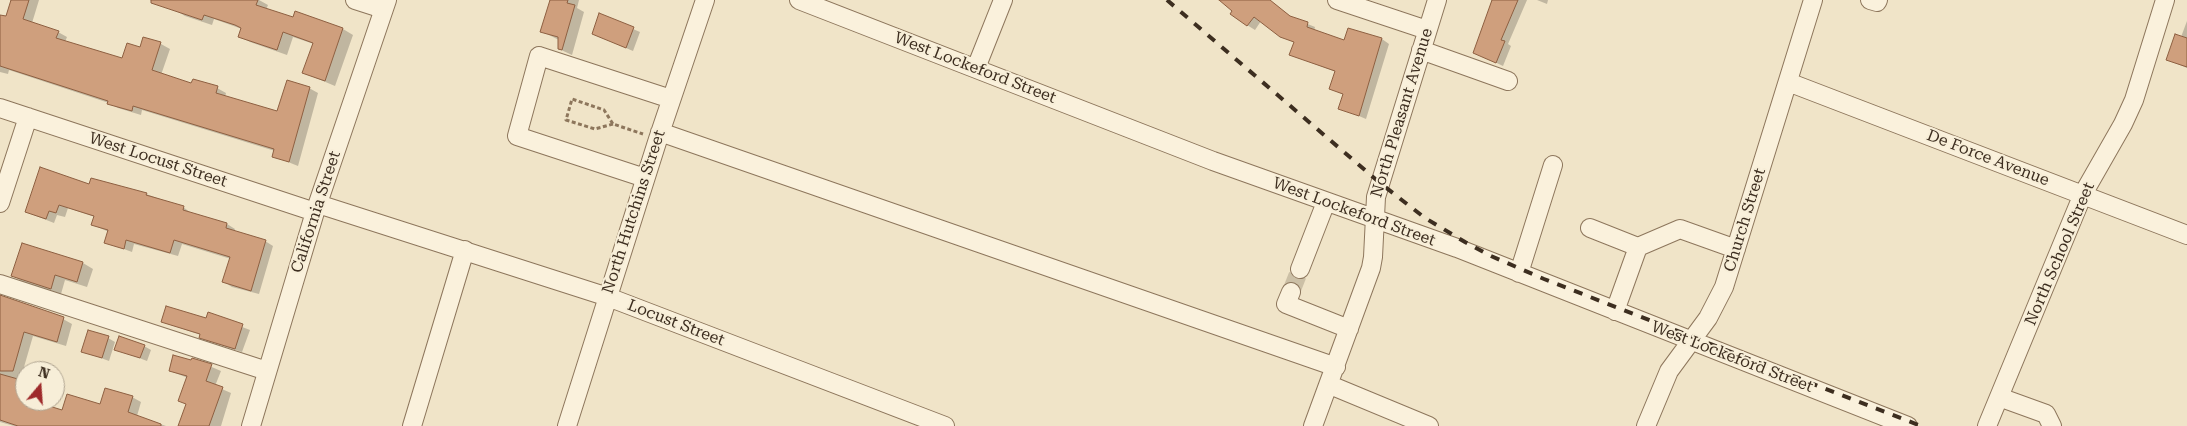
<!DOCTYPE html>
<html>
<head>
<meta charset="utf-8">
<style>
	body { margin:0 }
	#map { position:relative; width:2187px; height:426px; overflow:hidden; background:#f0e4c8; font-family:"Roboto Serif",serif }
	canvas { display:block }
	.north { position:absolute; left:15px; top:361px; width:50px; height:50px; box-sizing:border-box; background:#f7eed8; border:1px solid #ada18e; border-radius:50%; rotate:18deg; font-size:14px; font-weight:700; line-height:20px; text-align:center; color:#3d2e20 }
	.north::after { content:''; display:block; margin:auto; width:18px; height:22px; background:#9e2a2b; clip-path:polygon(50% 0,100% 100%,50% 72%,0 100%) }
</style>
</head>
<body>
<div id="map">
<canvas width="2187" height="426"></canvas>
<div class="north">N</div>
</div>
<script>
const context = document.querySelector('canvas').getContext('2d');
context.lineJoin = 'round';
function fillPath(path, color) {
  context.fillStyle = color;
  context.fill(path, 'evenodd');
}
function toPath(rows) {
  const path = new Path2D();
  for (const r of rows) {
    path.moveTo(r[0], r[1]);
    for (let i = 2; i < r.length; i += 2) path.lineTo(r[i], r[i + 1]);
  }
  return path;
}
function stroke(path, color, width, dash) {
  context.strokeStyle = color;
  context.lineWidth = width;
  context.lineCap = dash ? 'butt' : 'round';
  context.setLineDash(dash || []);
  context.stroke(path);
}
function label(font, color, halo, rows, align = 'center') {
  context.font = font + ' "Roboto Serif",serif';
  context.lineWidth = 4;
  context.setLineDash([]);
  context.textBaseline = 'middle';
  context.strokeStyle = halo;
  context.fillStyle = color;
  for (const [text, x, y, turn = 0] of rows) {
    context.save();
    context.translate(x, y);
    context.rotate((+turn || 0) * Math.PI / 180);
    context.textAlign = isNaN(turn) ? turn : align;
    if (halo) context.strokeText(text, 0, 0);
    context.fillText(text, 0, 0);
    context.restore();
  }
}
const shadow = toPath([
	[12,0,39,0,32,23,58,32,67,37,65,42,123,59,140,49,144,38,161,44,170,49,161,75,192,84,217,88,226,93,225,97,278,113,309,88,318,93,298,166,273,156,275,151,142,110,141,115,118,108,109,103,9,70,8,74,0,72,0,16,7,18],
	[179,0,259,0,268,5,266,10,294,19,343,29,353,35,335,86,304,73,314,44,293,37,287,55,250,42,240,37,242,29,214,19,212,25,185,16,175,10],
	[551,0,579,0,577,8,584,12,572,55,559,49,559,40,541,31],
	[1221,0,1269,0,1293,18,1315,27,1314,31,1345,41,1349,29,1382,39,1389,44,1366,119,1340,108,1344,95,1331,89,1336,72,1291,55,1295,43,1281,36,1261,21,1255,30,1247,25],
	[1492,0,1527,0,1508,44,1511,46,1503,66,1474,52],
	[1537,0,1548,0,1547,4],
	[600,15,640,32,633,51,593,34],
	[2187,21,2187,68,2168,60,2181,37],
	[90,185,146,194,183,207,191,213,227,224,235,229,234,232,265,241,273,246,259,294,232,287,224,282,231,259,182,244,178,256,134,244,132,252,105,242,109,232,93,225,95,217,68,208,65,217,57,215,54,223,26,212],
	[83,263,93,269,87,287,65,280,61,294,23,282,13,276],
	[0,297,63,319,72,324,66,346,33,336,24,367,38,371,25,371,25,401,49,401,48,407,63,412,101,406,132,397,141,402,137,416,166,426,14,426,0,422],
	[208,314,250,330,242,352,207,341,200,337,201,335,162,322,206,319],
	[108,338,115,342,109,361,82,351],
	[144,346,151,350,147,361,116,349],
	[193,359,221,371,215,386,231,393,221,426,180,426,187,404,188,378,170,371,192,361]
]);
const building = toPath([
	[11,0,29,0,23,19,59,31,56,38,122,58,127,43,140,47,143,37,161,42,152,70,191,83,193,79,218,86,216,93,277,111,287,80,310,87,289,162,272,157,274,149,133,106,132,111,107,104,108,101,0,66,0,15,6,16,11,0],
	[151,0,258,0,256,5,293,17,295,11,343,28,325,81,302,73,313,43,283,32,277,50,238,37,241,28,235,25,204,15,202,20,151,3,151,0],
	[550,0,568,0,567,3,575,5,562,50,558,49,558,37,540,32,550,0],
	[1219,0,1270,0,1290,16,1308,22,1307,27,1344,40,1348,28,1382,38,1359,116,1338,109,1343,94,1329,89,1335,71,1289,55,1294,42,1280,37,1254,17,1247,26,1230,14,1232,11,1219,0],
	[1492,0,1518,0,1501,40,1505,41,1496,63,1473,53,1492,0],
	[599,13,634,27,626,48,592,34,599,13],
	[2175,34,2187,38,2187,67,2166,60,2175,34],
	[40,167,89,184,91,178,147,193,146,195,184,206,183,210,227,223,226,228,266,240,251,291,222,282,230,257,174,240,170,253,126,240,124,249,104,243,108,230,91,225,94,216,59,205,56,213,49,211,46,219,25,212,40,167],
	[22,243,83,262,77,282,55,275,51,289,11,276,22,243],
	[0,295,64,317,57,342,24,332,13,371,0,371,0,295],
	[166,306,206,318,208,312,243,324,235,349,199,338,200,334,161,322,166,306],
	[88,330,109,336,102,358,81,352,88,330],
	[119,336,145,345,140,358,114,350,119,336],
	[173,355,191,360,192,358,212,364,206,381,223,387,209,426,178,426,186,404,178,401,187,376,169,371,173,355],
	[0,374,25,381,25,401,33,401,62,410,67,394,100,404,105,388,133,396,128,412,161,424,161,426,18,426,0,420,0,374]
]);
const minorTunnel = toPath([
	[1291,292,1300,269]
]);
const path = toPath([
	[613,124,595,129,566,120,572,99,604,110,613,124,643,134]
]);
const minor = toPath([
	[355,0,383,9],
	[799,0,1213,161,1457,248,1908,426],
	[1337,0,1427,30],
	[1870,0,1877,2,1878,0],
	[1421,50,1508,81],
	[976,68,1003,0],
	[1788,82,2187,235],
	[0,108,315,212],
	[660,132,1336,367],
	[645,178,517,136,539,56,671,99],
	[0,203,28,117],
	[318,204,608,297,945,426],
	[1590,228,1638,247],
	[1300,269,1326,202],
	[1519,273,1553,165],
	[0,284,267,371],
	[1291,292,1286,304,1349,329],
	[1615,311,1638,247,1680,229,1736,249],
	[1330,385,1429,426],
	[1999,397,2046,414,2052,426],
	[251,426,315,212,387,0],
	[412,426,465,250],
	[567,426,658,139,705,0],
	[1313,426,1371,268,1373,257,1376,197,1437,0],
	[1646,426,1669,371,1708,318,1724,287,1813,0],
	[1987,426,2083,194,2123,124,2134,100,2165,0]
]);
const rail = toPath([
	[1167,0,1380,183,1425,218,1465,242,1491,256,1544,279,1921,426]
]);
const streetNames = [
	["West Lockeford Street",975,68,21],
	["North Pleasant Avenue",1402,113,-73],
	["De Force Avenue",1988,158,21],
	["West Locust Street",158,160,18],
	["California Street",316,212,-72],
	["North Hutchins Street",634,212,-72],
	["West Lockeford Street",1354,212,20],
	["Church Street",1745,220,-73],
	["North School Street",2060,254,-67],
	["Locust Street",676,323,21],
	["West Lockeford Street",1732,357,21]
];
fillPath(shadow, '#0003');
fillPath(building, '#cf9f7d');
stroke(building, '#8d5f41', 1);
stroke(minorTunnel, '#ccc0a6', 18, [18, 9]);
stroke(minor, '#8d765c', 20);
stroke(path, '#8d765c', 3, [4, 2.5]);
stroke(minor, '#faf1dc', 18);
stroke(rail, '#3d2e20', 4, [9, 9]);
label('16px', '#3d2e20', '#f7eed8', streetNames);
</script>
</body>
</html>
